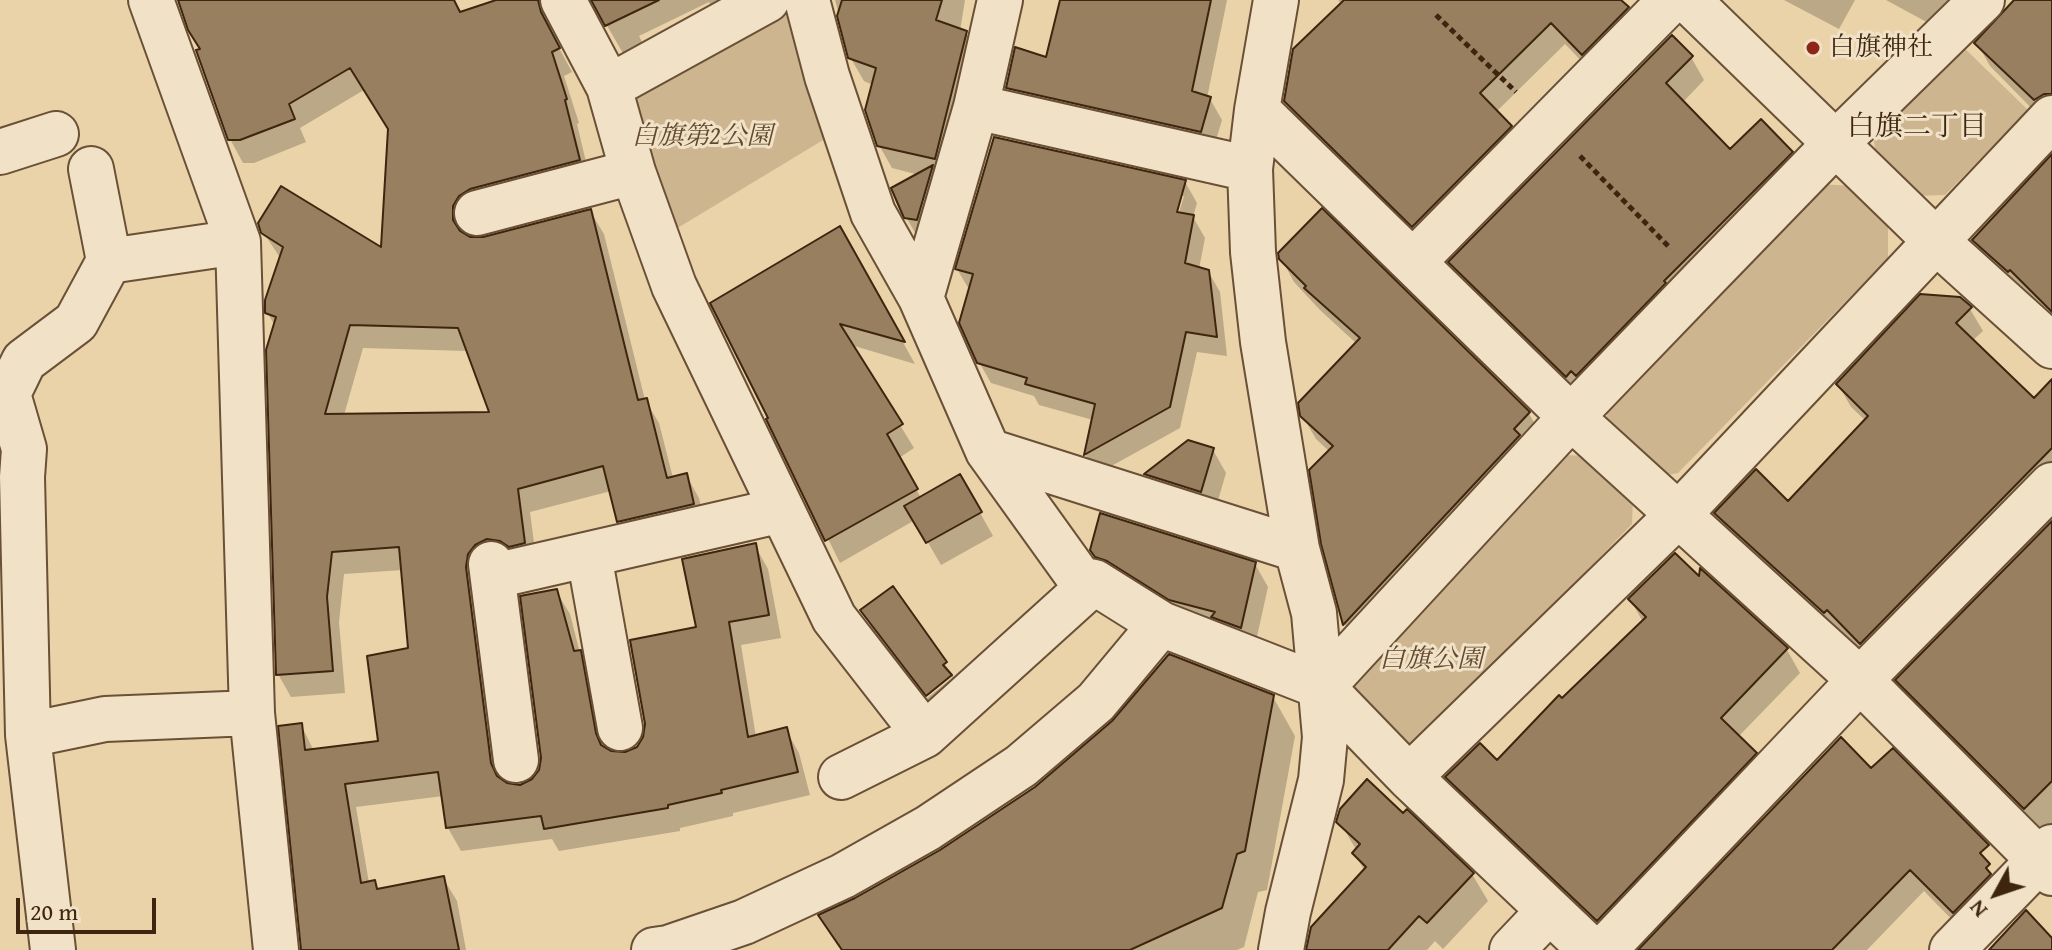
<!DOCTYPE html>
<html>
<head>
<meta charset="utf-8">
<style>
	body { margin:0 }
	#map { position:relative; width:2052px; height:950px; overflow:hidden; background:#ead2a9; font-family:"Gentium Book Plus",serif }
	canvas { display:block }
	.north { position:absolute; left:1956px; top:854px; width:80px; height:80px; -webkit-text-stroke:6px #f1e2c7; paint-order:stroke; rotate:230deg; font-size:22px; font-weight:700; line-height:32px; text-align:center; color:#3e250f }
	.north::after { content:''; display:block; margin:auto; width:28px; height:36px; background:#3e250f; clip-path:polygon(50% 0,100% 100%,50% 72%,0 100%) }
	.scale { position:absolute; left:16px; top:898px; width:140px; height:36px; box-sizing:border-box; border:4px solid #3e250f; border-top:0; padding-left:10px; font-size:24px; line-height:28px; white-space:nowrap; color:#3e250f; -webkit-text-stroke:6px #f1e2c7; paint-order:stroke }
</style>
</head>
<body>
<div id="map">
<canvas width="2052" height="950"></canvas>
<div class="north">N</div>
<div class="scale">20 m</div>
</div>
<script>
const context = document.querySelector('canvas').getContext('2d');
context.lineJoin = 'round';
function fillPath(path, color) {
  context.fillStyle = color;
  context.fill(path, 'evenodd');
}
function toPath(rows) {
  const path = new Path2D();
  for (const r of rows) {
    path.moveTo(r[0], r[1]);
    for (let i = 2; i < r.length; i += 2) path.lineTo(r[i], r[i + 1]);
  }
  return path;
}
function stroke(path, color, width, dash) {
  context.strokeStyle = color;
  context.lineWidth = width;
  context.lineCap = dash ? 'butt' : 'round';
  context.setLineDash(dash || []);
  context.stroke(path);
}
function label(font, color, halo, rows, align = 'center') {
  context.font = font + ' "Gentium Book Plus","Noto Serif JP",serif';
  context.lineWidth = 6;
  context.setLineDash([]);
  context.textBaseline = 'middle';
  context.strokeStyle = halo;
  context.fillStyle = color;
  for (const [text, x, y, turn = 0] of rows) {
    context.save();
    context.translate(x, y);
    context.rotate((+turn || 0) * Math.PI / 180);
    context.textAlign = isNaN(turn) ? turn : align;
    if (halo) context.strokeText(text, 0, 0);
    context.fillText(text, 0, 0);
    context.restore();
  }
}
const green = toPath([
	[797,9,838,131,661,238,621,107],
	[1957,41,2028,110,1945,195,1913,196,1876,160,1873,128],
	[1819,184,1853,186,1888,219,1888,258,1678,473,1649,478,1609,438,1606,406],
	[1559,455,1592,456,1633,495,1632,524,1412,751,1357,699,1351,669]
]);
const shadow = toPath([
	[179,0,454,0,461,14,502,0,554,0,550,24,553,37,572,72,564,76,579,123,577,124,591,183,465,230,465,237,483,239,590,211,604,234,645,400,659,423,673,478,686,475,699,498,706,528,633,544,619,521,611,491,530,512,537,566,478,592,502,778,488,754,484,756,498,780,519,787,533,781,541,770,556,591,570,614,580,653,593,675,607,751,626,754,638,748,698,628,755,546,768,569,781,638,741,645,756,737,786,730,799,753,810,795,733,813,733,816,680,828,680,831,559,851,552,839,461,851,448,828,443,796,356,807,369,883,374,883,379,891,443,878,457,901,466,950,301,950,301,725,314,751,380,742,410,650,403,570,344,574,339,622,345,693,291,697,278,674,275,326,267,312,281,259,263,232,383,250,390,131,364,90,300,128,306,142,254,163,243,163,230,139,202,50],
	[363,348,468,351,492,413,344,415],
	[575,0,728,0,712,8,709,2,639,36,644,46,624,55,601,15,595,8,579,6],
	[835,0,965,0,960,31,966,33,980,56,920,241,906,217,919,175,892,168,879,145,873,85,864,81,850,57],
	[1063,0,1227,0,1207,98,1210,99,1222,120,1212,153,1020,109,1008,88,1047,59],
	[1338,0,1619,0,1627,9,1640,31,1596,76,1565,44,1496,112,1510,127,1524,150,1426,248,1300,124,1286,100,1342,4],
	[1784,0,1855,0,1839,29],
	[1886,0,1948,0,1934,26],
	[2016,0,2052,0,2052,121,2047,124,1990,66,1977,43],
	[1691,57,1704,80,1683,102,1730,152,1791,153,1804,176,1580,399,1464,285,1451,262],
	[2052,157,2052,319,1988,263,1974,240],
	[1185,182,1197,203,1193,217,1205,238,1199,269,1208,271,1220,292,1227,356,1197,352,1180,428,1097,474,1086,455,1093,420,1039,405,1034,396,991,383,979,362,970,291,957,269],
	[1180,196,1184,196,1176,222,1172,221],
	[1322,211,1529,414,1542,436,1357,646,1345,625,1323,543,1330,452,1316,439,1302,415,1357,344,1320,310,1294,282,1281,258],
	[840,229,915,364,851,345,914,448,899,458,921,498,960,477,993,536,941,565,915,520,840,563,769,420],
	[1970,309,1983,331,1972,341,2034,401,2052,411,2052,487,1874,665,1840,631,1837,634,1729,536,1716,514,1788,503,1866,421,1851,407,1838,384],
	[1213,450,1226,473,1214,514,1160,497,1147,475],
	[2052,523,2052,845,1911,702,1898,680],
	[1092,550,1255,564,1268,587,1254,650,1106,574],
	[1701,572,1787,650,1800,673,1738,737,1755,754,1768,777,1611,943,1461,800,1448,777,1497,763,1643,622,1630,599,1700,580],
	[893,589,951,673,924,696,875,634,862,611],
	[952,674,959,686,941,718,926,699,952,678],
	[1273,697,1295,736,1267,890,1258,892,1244,947,1237,950,841,950,821,916],
	[1871,771,1989,875,2003,898,1967,935,1924,891,1867,950,1641,950],
	[1339,821,1472,874,1488,901,1443,949,1435,941,1427,950,1312,950,1365,871,1354,854,1357,851]
]);
const building = toPath([
	[178,0,454,0,460,12,496,0,538,0,541,12,560,48,552,52,567,99,565,100,580,160,470,189,459,196,453,206,453,220,460,231,470,237,483,237,591,209,638,400,647,398,667,478,687,473,694,504,617,522,603,466,518,489,525,543,509,547,500,541,487,539,475,545,468,554,466,567,491,763,497,776,507,783,520,785,532,779,539,770,541,758,520,596,557,589,574,651,581,650,596,733,601,745,611,751,625,752,637,747,643,737,645,724,630,640,696,627,682,559,756,543,769,615,729,622,748,737,787,727,798,772,721,790,722,793,668,805,668,808,544,829,541,816,446,828,438,772,345,784,361,883,375,880,377,889,444,876,459,950,301,950,278,726,302,723,305,750,378,741,367,656,408,648,399,547,332,552,327,597,333,671,276,675,266,350,276,317,265,313,265,300,283,247,261,233,258,223,281,186,381,247,388,129,350,68,289,104,295,119,240,140,228,140,196,50,200,49,188,30,178,0],
	[350,325,458,328,489,412,325,414,350,325],
	[591,0,659,0,605,26,591,0],
	[842,0,942,0,936,20,967,31,935,159,877,146,865,110,876,68,848,58,837,16,842,0],
	[1060,0,1211,0,1192,91,1211,97,1201,132,1006,88,1015,47,1046,57,1060,0],
	[1344,0,1621,0,1629,7,1582,55,1551,23,1480,93,1512,126,1412,227,1284,101,1293,49,1344,0],
	[2014,0,2052,0,2052,94,2044,94,2034,100,1974,43,2014,0],
	[1672,35,1693,56,1666,83,1730,149,1761,119,1793,152,1664,281,1666,283,1576,376,1571,371,1566,377,1448,262,1672,35],
	[994,137,1186,180,1177,212,1194,215,1185,263,1209,270,1217,337,1186,332,1170,407,1084,455,1095,404,1025,384,1027,378,977,363,959,323,973,274,955,269,994,137],
	[2052,154,2052,312,2010,270,2008,272,1972,240,2052,154],
	[933,165,917,220,904,218,891,188,933,165],
	[1322,208,1530,412,1514,429,1520,435,1343,625,1321,544,1309,470,1333,446,1300,416,1298,403,1360,338,1304,288,1306,286,1279,259,1278,253,1322,208],
	[840,226,905,342,840,324,903,424,887,434,918,489,825,541,766,419,768,418,710,303,840,226],
	[1920,294,1960,297,1972,307,1956,323,2034,398,2052,379,2052,448,1860,644,1827,610,1824,613,1714,513,1756,469,1788,501,1868,416,1836,384,1920,294],
	[1188,440,1214,448,1201,492,1144,474,1188,440],
	[960,474,982,512,926,543,904,506,960,474],
	[1100,513,1256,562,1241,628,1211,617,1215,612,1169,600,1107,561,1095,557,1090,550,1100,513],
	[2052,521,2052,781,2024,809,1895,680,2052,521],
	[1675,553,1699,576,1700,568,1788,648,1721,718,1757,753,1597,921,1445,777,1480,743,1497,760,1559,695,1562,698,1646,617,1628,599,1675,553],
	[893,586,947,662,943,665,952,675,926,696,860,610,893,586],
	[1169,654,1274,695,1245,851,1237,854,1222,908,1130,950,842,950,818,915,855,898,940,850,1035,787,1112,721,1169,654],
	[1841,737,1871,768,1893,748,1989,845,1980,853,1990,864,1986,868,1991,874,1953,913,1910,870,1832,950,1638,950,1841,737],
	[1367,779,1403,813,1407,809,1474,873,1427,923,1419,916,1388,950,1306,950,1311,927,1366,867,1352,853,1360,844,1336,822,1340,809,1367,779],
	[2026,910,2052,938,2052,950,1989,950,2026,910]
]);
const path = toPath([
	[1436,15,1516,92],
	[1580,156,1671,249]
]);
const minor = toPath([
	[151,0,238,242,252,713,276,950],
	[563,0,609,87,633,172,674,286,834,618,925,735],
	[807,0,827,76,873,213,921,298,988,451,1080,579,1094,582,1161,624,1322,687,1409,777,1591,950],
	[1276,0,1257,110,1250,169,1253,252,1263,342,1297,549,1314,613,1325,737,1321,780,1288,912,1281,950],
	[1688,0,1937,242,2052,346],
	[609,87,767,0],
	[976,107,1250,169],
	[1257,110,1571,417,1860,680,2052,873],
	[0,152,56,134],
	[477,213,633,172],
	[109,261,238,242],
	[1413,262,1671,0],
	[921,298,976,107,1000,0],
	[988,451,1297,549],
	[589,555,620,728],
	[491,564,516,760],
	[494,576,782,510],
	[1322,687,1571,417,1702,281,1835,144,1982,0],
	[28,735,105,719,252,713],
	[841,777,925,735,1094,582],
	[1409,777,1679,514,2052,118],
	[53,950,28,735,22,477,24,449,8,394,24,361,76,322,109,261,91,169],
	[654,950,668,948,744,922,843,876,928,828,1021,766,1096,702,1161,624],
	[1512,950,1549,911],
	[1604,950,1860,680,2052,485],
	[1952,950,2052,847]
]);
const markers = [
	[1813,48,8,"#8f2418"]
];
const poiNames = [
	["白旗神社",1829,48]
];
const parkNames = [
	["白旗第2公園",702,137],
	["白旗公園",1431,660]
];
const neighbourhoodNames = [
	["白旗二丁目",1917,128]
];
fillPath(green, '#cdb58f');
fillPath(shadow, '#0003');
fillPath(building, '#977f5f');
stroke(building, '#3e250f', 2);
stroke(minor, '#695036', 48);
stroke(path, '#3e250f', 5, [6, 4]);
stroke(minor, '#f1e2c7', 44);
for (const [x, y, r, color] of markers) {
  const dot = new Path2D();
  dot.arc(x, y, r, 0, 2 * Math.PI);
  context.fillStyle = color;
  context.fill(dot);
  stroke(dot, '#f1e2c7', 3);
}
label('26px', '#3e250f', '#f1e2c7', poiNames, 'left');
label('italic 26px', '#62492f', '#f1e2c7', parkNames);
label('28px', '#3e250f', '#f1e2c7', neighbourhoodNames);
</script>
</body>
</html>
